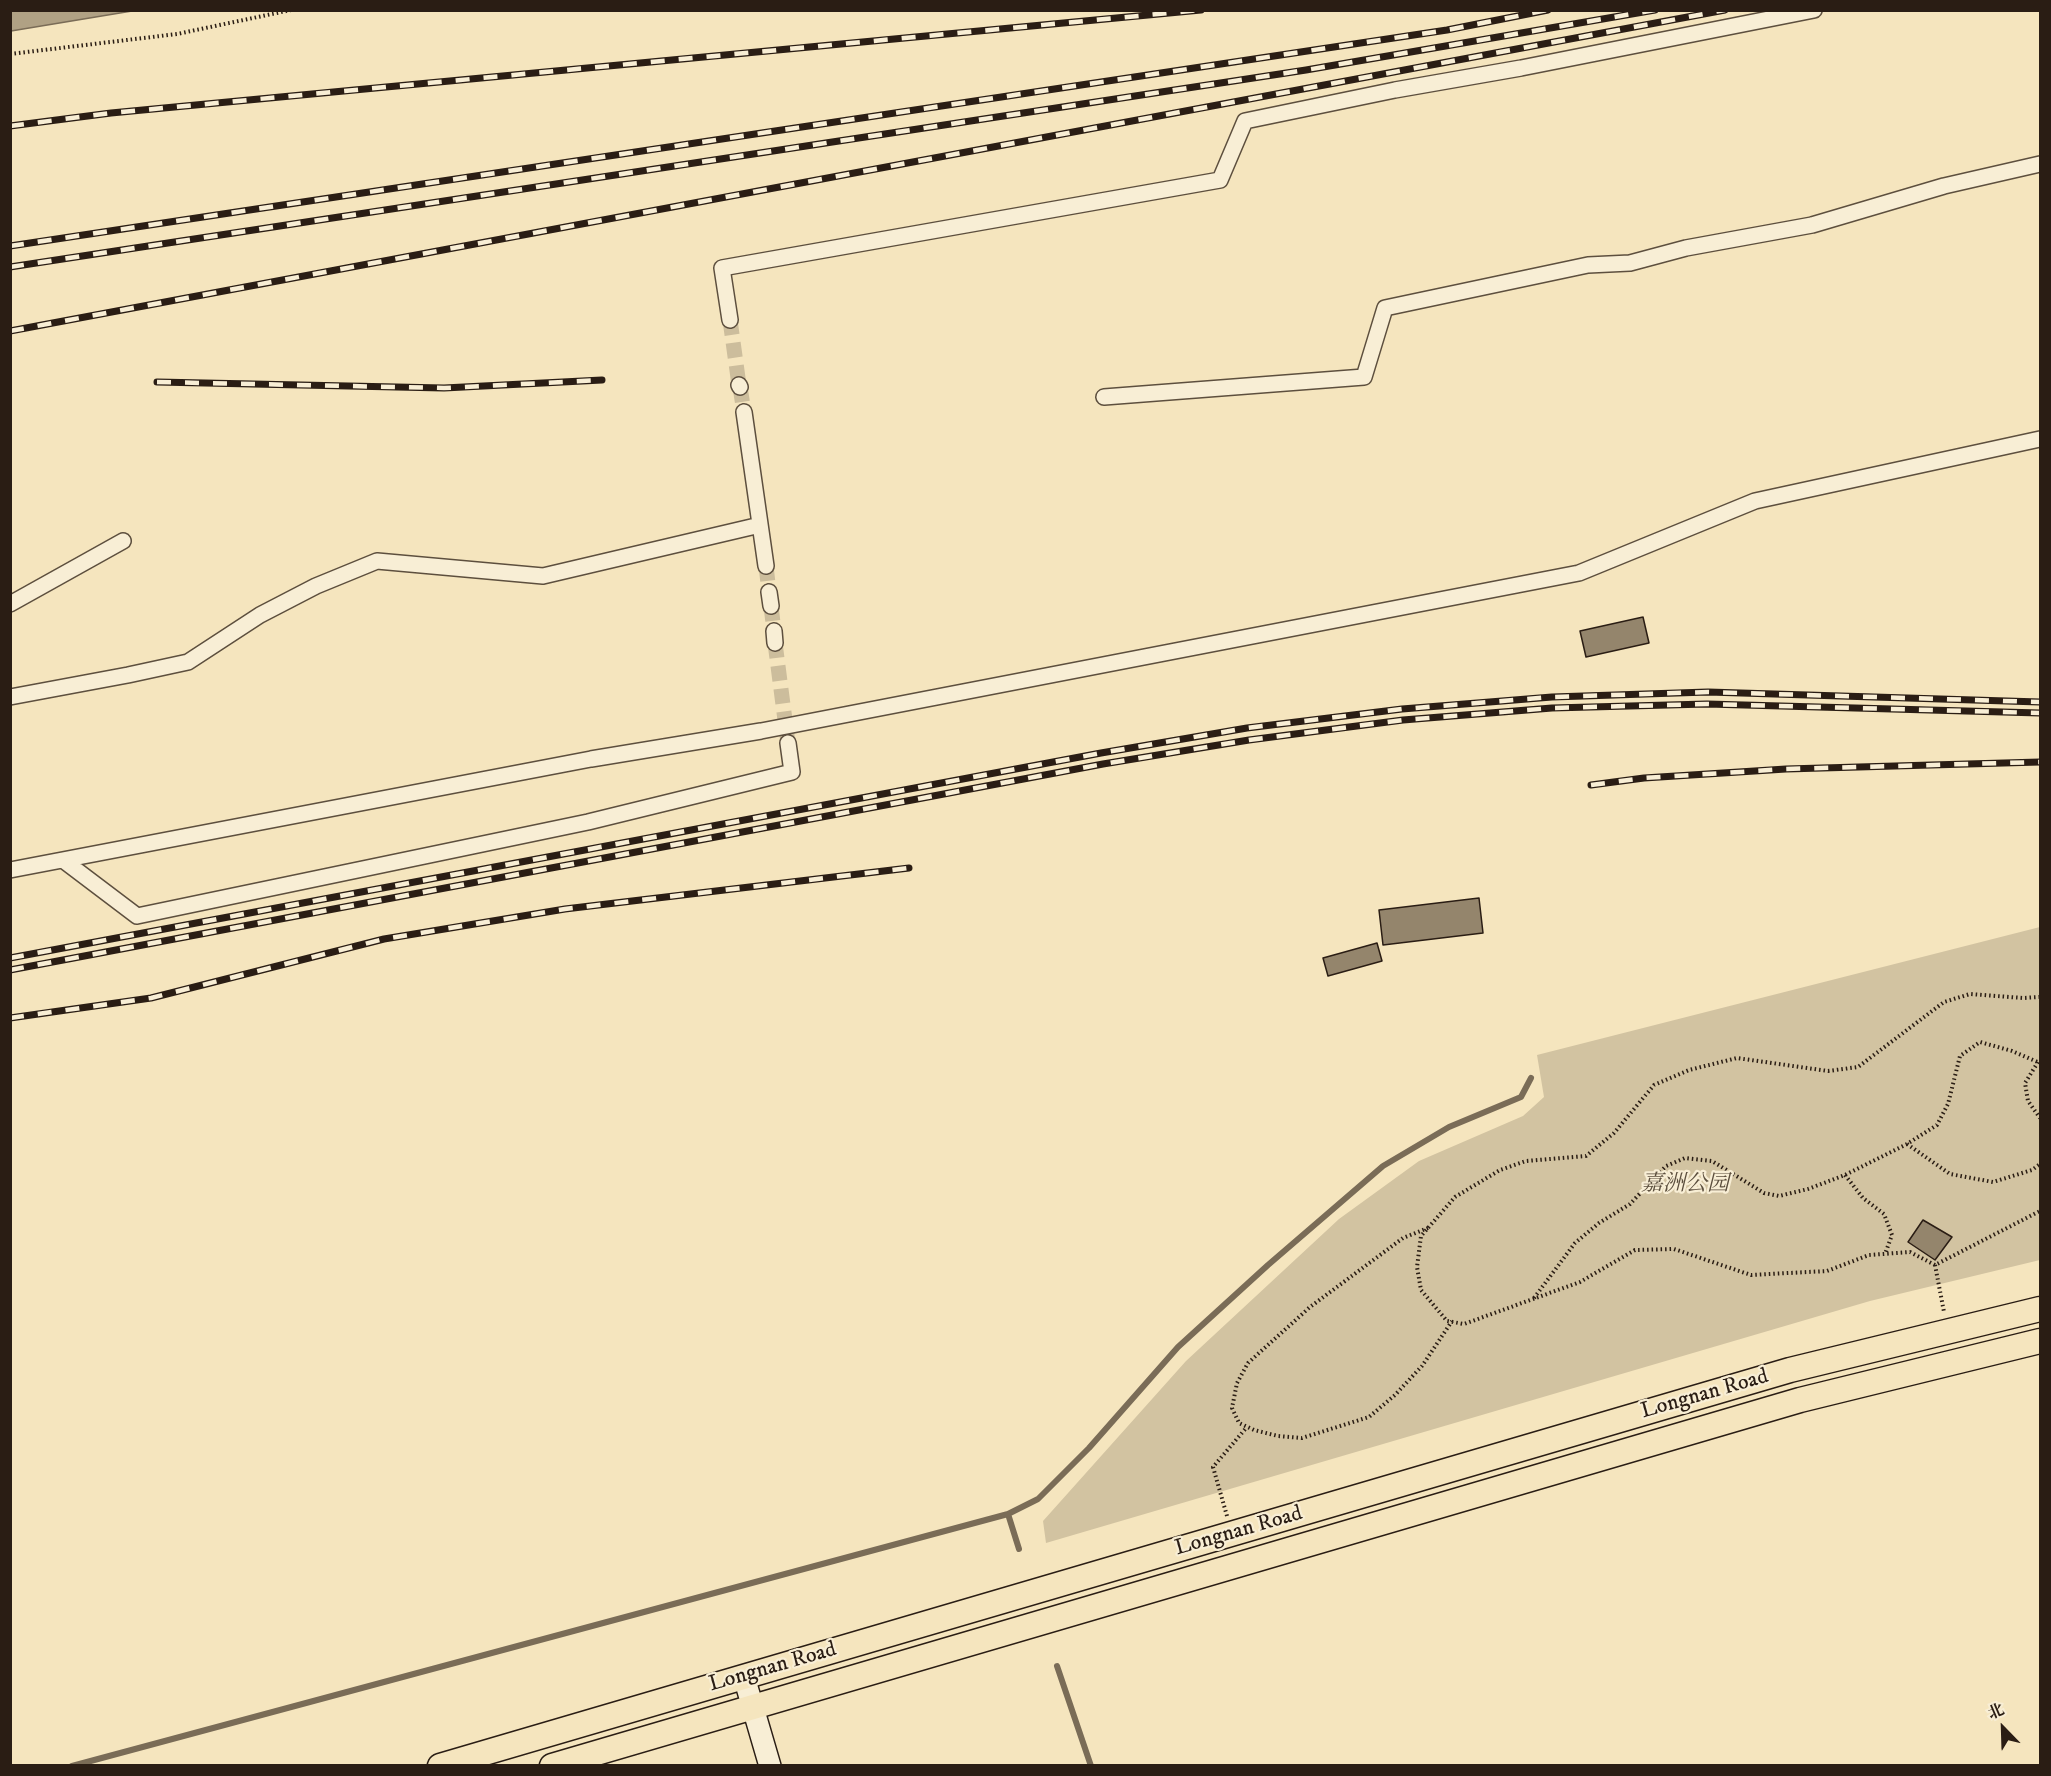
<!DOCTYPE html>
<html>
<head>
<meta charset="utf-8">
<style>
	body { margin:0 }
	#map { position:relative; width:2051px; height:1776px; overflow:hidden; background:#f5e5be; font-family:"IM FELL DW Pica","Noto Serif SC",serif }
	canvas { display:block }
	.frame { position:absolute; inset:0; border:12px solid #2a1d14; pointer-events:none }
	.north { position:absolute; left:1973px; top:1698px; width:60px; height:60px; -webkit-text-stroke:4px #f8eed5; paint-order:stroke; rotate:337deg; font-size:16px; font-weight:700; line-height:24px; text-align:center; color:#2a1d14 }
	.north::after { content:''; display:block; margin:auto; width:21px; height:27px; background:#2a1d14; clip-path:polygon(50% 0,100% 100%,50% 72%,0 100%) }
</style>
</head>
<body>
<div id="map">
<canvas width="2051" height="1776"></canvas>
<div class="frame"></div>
<div class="north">北</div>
</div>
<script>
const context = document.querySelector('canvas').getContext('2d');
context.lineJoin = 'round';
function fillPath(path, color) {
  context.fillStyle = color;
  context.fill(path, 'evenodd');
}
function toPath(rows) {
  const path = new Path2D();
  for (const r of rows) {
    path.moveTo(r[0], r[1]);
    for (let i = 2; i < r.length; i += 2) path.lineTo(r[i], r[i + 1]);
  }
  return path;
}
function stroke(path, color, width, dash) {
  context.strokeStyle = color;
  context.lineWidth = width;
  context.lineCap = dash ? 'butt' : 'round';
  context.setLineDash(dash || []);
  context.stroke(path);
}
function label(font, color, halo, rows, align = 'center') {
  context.font = font + ' "IM FELL DW Pica","Noto Serif SC",serif';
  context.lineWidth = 4.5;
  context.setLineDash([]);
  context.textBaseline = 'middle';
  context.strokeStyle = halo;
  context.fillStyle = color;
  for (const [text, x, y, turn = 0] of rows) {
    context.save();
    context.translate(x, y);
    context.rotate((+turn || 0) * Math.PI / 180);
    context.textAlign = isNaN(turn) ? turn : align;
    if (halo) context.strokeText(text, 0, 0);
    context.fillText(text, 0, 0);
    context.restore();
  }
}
const green = toPath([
	[2040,927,2040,1260,1870,1301,1046,1543,1043,1521,1186,1361,1339,1219,1419,1161,1523,1116,1544,1097,1537,1055]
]);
const water = toPath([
	[11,10,132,10,132,11,11,31,11,10]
]);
const stream = toPath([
	[1008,1514,1038,1499,1089,1448,1178,1347,1268,1265,1383,1166,1449,1127,1521,1097,1531,1078],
	[1057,1666,1091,1766],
	[72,1766,1008,1514,1019,1549]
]);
const building = toPath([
	[1643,617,1649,643,1586,657,1580,631,1643,617],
	[1479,898,1483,933,1383,945,1379,910,1479,898],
	[1377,943,1382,961,1328,976,1323,958,1377,943],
	[1923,1220,1952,1237,1935,1260,1908,1242,1923,1220]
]);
const streetTunnel = toPath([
	[730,320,739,385],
	[740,387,744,412],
	[766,566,769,592],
	[771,606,774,631],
	[775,643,788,743]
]);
const path = toPath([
	[10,54,177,34,291,10],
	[2040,997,2023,998,1970,994,1944,1002,1858,1067,1828,1071,1737,1058,1689,1070,1654,1085,1614,1133,1586,1156,1526,1161,1500,1170,1455,1197,1421,1236,1417,1267,1421,1290,1447,1321,1464,1324,1580,1282,1635,1250,1674,1249,1751,1275,1827,1271,1869,1255,1910,1252,1935,1265,2040,1211],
	[2038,1062,2025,1083,2028,1101,2040,1118],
	[1907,1144,1950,1174,1993,1182,2032,1170,2040,1164],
	[1845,1175,1863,1198,1884,1214,1892,1235,1885,1254],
	[1428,1228,1403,1238,1310,1307,1248,1363,1237,1383,1232,1408,1239,1423,1254,1430,1278,1436,1302,1438,1369,1417,1395,1395,1422,1366,1452,1321],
	[1935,1265,1944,1312],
	[1534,1298,1575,1243,1599,1223,1630,1204,1666,1166,1685,1158,1712,1161,1764,1193,1779,1196,1808,1189,1845,1175,1907,1144,1937,1125,1948,1104,1960,1056,1980,1042,2012,1051,2040,1063],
	[1227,1516,1213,1467,1247,1427]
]);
const street = toPath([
	[730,320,722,268,1220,180,1245,121,1395,90,1521,68,1814,10],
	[739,385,740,387],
	[1104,397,1364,377,1385,308,1588,265,1630,263,1686,248,1812,225,1944,186,2040,164],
	[744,412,766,566],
	[769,592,771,606],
	[10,604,123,541],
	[774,631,775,643],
	[10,697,128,675,188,662,260,615,316,586,377,561,543,576,760,525],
	[63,860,137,916,588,822,792,772,788,743],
	[10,870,591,759,761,731,1579,573,1755,501,2040,439]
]);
const secondary = toPath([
	[744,1677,770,1766]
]);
const primary = toPath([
	[440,1766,1790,1370,2040,1309],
	[552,1766,1800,1400,2040,1341]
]);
const rail = toPath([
	[10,126,111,113,1201,10],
	[10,246,1447,30,1548,10],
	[10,267,1306,70,1655,10],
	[10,331,1725,10],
	[157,382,444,388,602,380],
	[1591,785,1644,778,1786,769,2040,762],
	[10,958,1101,753,1247,728,1402,709,1552,697,1708,692,2040,702],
	[10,970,1103,764,1249,740,1403,720,1552,708,1707,704,2040,713],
	[10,1018,151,998,384,939,565,909,909,868]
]);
const parkNames = [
	["嘉洲公园",1685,1185]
];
const streetNames = [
	["Longnan Road",1705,1395,-16],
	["Longnan Road",1239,1532,-16],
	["Longnan Road",773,1668,-16]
];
fillPath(green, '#d2c3a1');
fillPath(water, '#b0a184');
stroke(water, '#7a6c57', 1.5);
stroke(stream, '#7a6c57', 6);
fillPath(building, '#94856c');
stroke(building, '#2a1d14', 1.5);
stroke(streetTunnel, '#ccbd9c', 15, [15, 8]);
stroke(street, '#5d4f3e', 18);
stroke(secondary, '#2a1d14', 24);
stroke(primary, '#2a1d14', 27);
stroke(path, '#2a1d14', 4, [1.5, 3]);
stroke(street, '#f8eed5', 15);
stroke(secondary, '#f8eed5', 21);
stroke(primary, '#f5e5be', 24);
stroke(rail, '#2a1d14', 7);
stroke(rail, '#f8eed5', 4.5, [14]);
label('italic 22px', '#5c4f3e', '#f8eed5', parkNames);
label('22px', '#2a1d14', '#f8eed5', streetNames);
</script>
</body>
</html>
